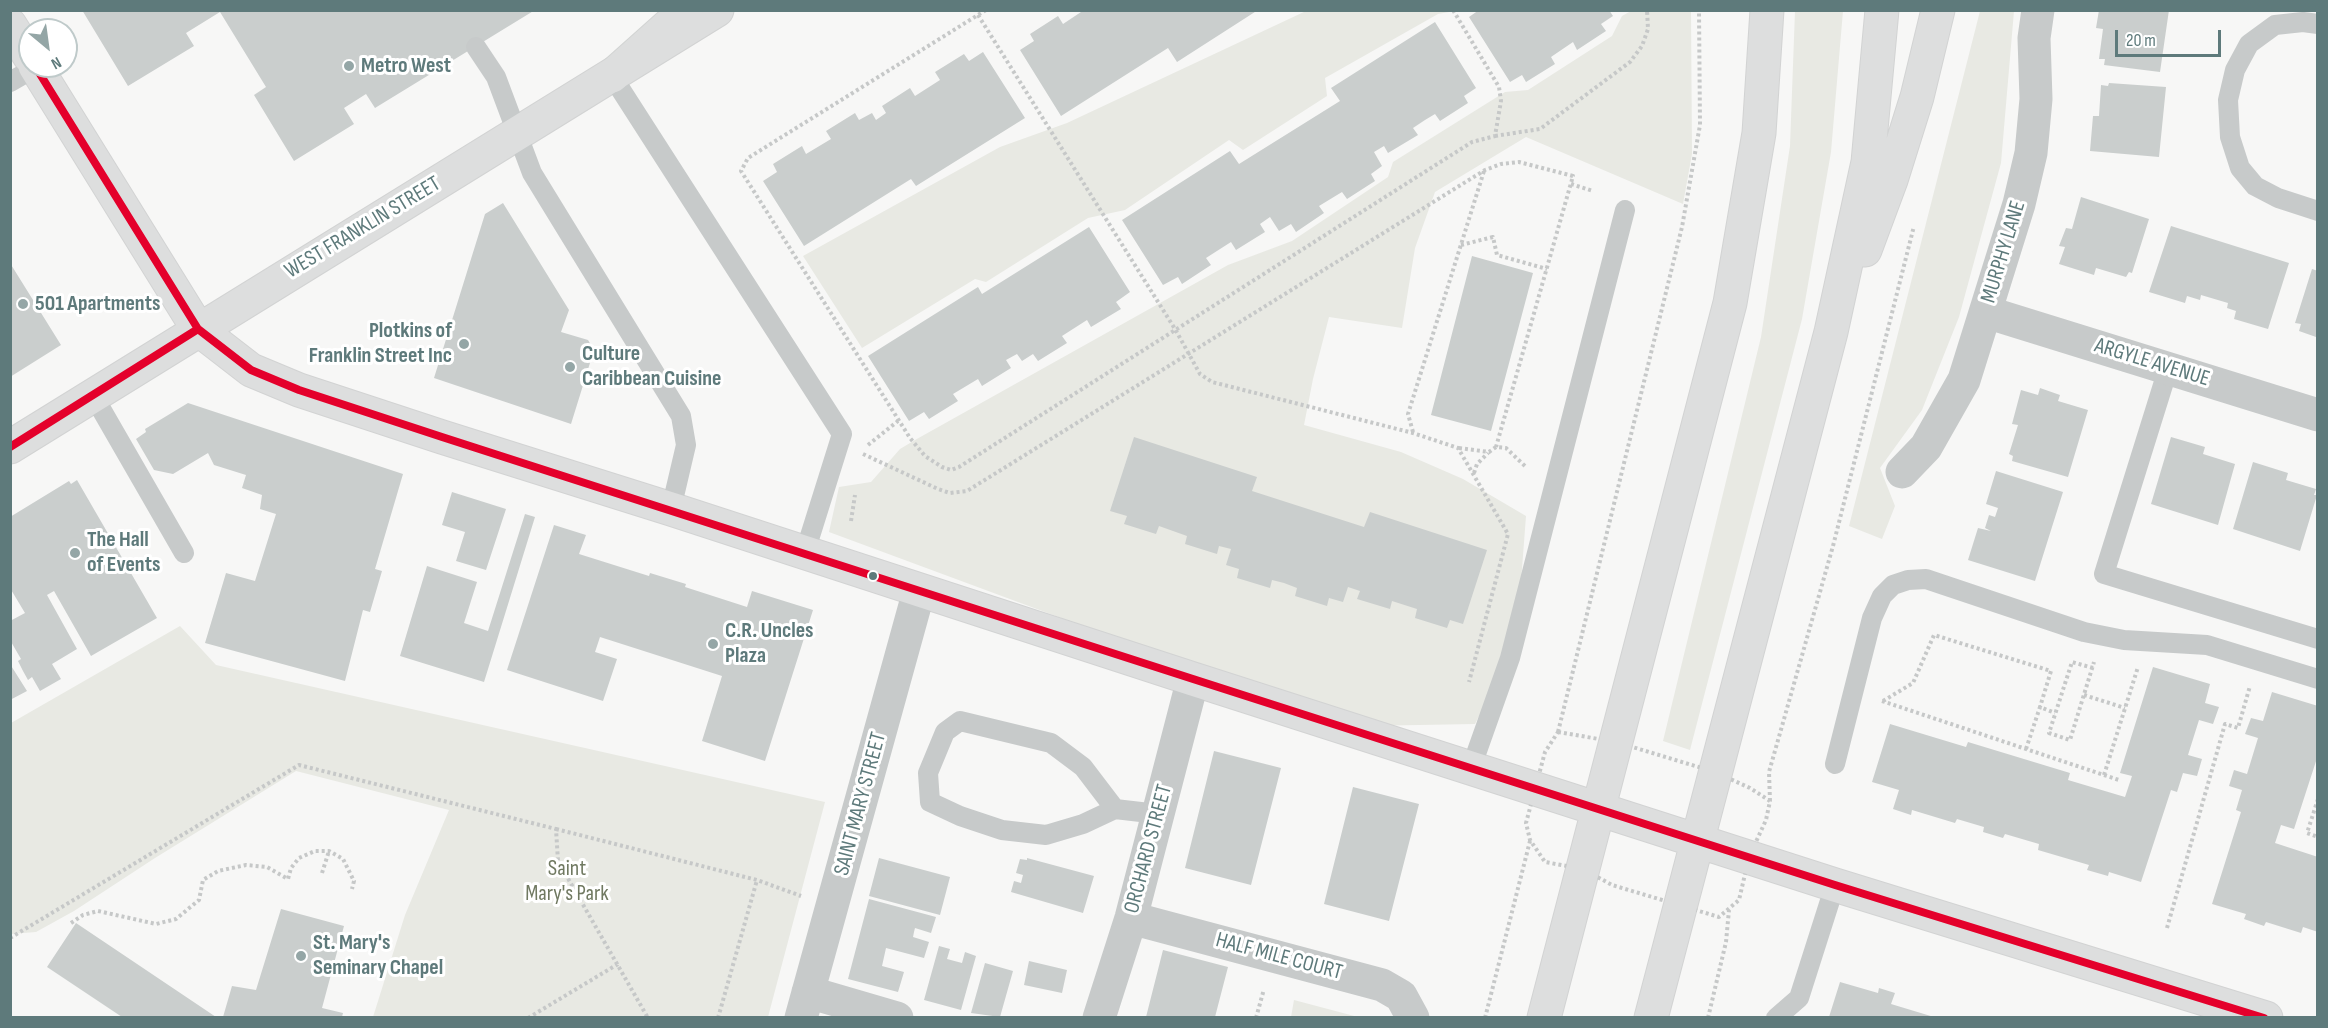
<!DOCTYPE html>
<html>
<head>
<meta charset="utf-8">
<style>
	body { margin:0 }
	#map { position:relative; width:2328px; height:1028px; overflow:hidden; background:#f7f7f6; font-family:"Sofia Sans Condensed",sans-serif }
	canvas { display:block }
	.frame { position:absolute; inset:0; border:12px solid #5e7a7b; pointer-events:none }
	.north { position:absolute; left:18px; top:18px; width:60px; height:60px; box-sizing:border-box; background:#fff; border:2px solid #bfcaca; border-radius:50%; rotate:151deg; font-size:16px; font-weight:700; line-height:24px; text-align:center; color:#5e7a7b }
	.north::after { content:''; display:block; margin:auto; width:21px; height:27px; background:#94a6a6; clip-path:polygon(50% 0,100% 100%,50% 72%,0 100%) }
	.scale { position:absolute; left:2115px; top:30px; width:106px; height:27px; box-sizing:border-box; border:3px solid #5e7a7b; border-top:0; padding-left:8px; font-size:18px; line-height:21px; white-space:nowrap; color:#5e7a7b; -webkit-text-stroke:4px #fff; paint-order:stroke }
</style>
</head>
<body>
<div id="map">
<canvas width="2328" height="1028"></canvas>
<div class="frame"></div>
<div class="north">N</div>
<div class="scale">20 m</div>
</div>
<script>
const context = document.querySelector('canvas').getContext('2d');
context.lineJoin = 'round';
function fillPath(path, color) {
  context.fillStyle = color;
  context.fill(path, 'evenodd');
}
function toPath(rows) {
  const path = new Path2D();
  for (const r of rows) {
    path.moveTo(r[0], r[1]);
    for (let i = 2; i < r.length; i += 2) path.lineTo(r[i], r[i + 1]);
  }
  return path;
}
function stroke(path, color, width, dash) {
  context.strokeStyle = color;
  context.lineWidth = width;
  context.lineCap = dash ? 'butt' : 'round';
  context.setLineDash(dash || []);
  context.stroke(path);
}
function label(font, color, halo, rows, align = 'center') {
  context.font = font + ' "Sofia Sans Condensed",sans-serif';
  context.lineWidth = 6;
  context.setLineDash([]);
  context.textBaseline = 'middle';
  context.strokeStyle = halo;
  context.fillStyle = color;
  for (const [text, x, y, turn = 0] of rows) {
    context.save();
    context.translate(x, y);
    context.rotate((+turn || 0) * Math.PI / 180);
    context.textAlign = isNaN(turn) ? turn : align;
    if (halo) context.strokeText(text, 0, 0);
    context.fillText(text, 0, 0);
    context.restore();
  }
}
const green = toPath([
	[1306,11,1455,11,1438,14,1325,78,1327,96,1243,150,1229,140,1125,210,1088,218,986,282,975,279,862,348,803,256,1000,147,1067,123],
	[1631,11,1691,11,1692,154,1683,204,1526,137,1435,192,1415,248,1402,328,1329,317,1313,379,1304,425,1401,452,1463,479,1526,516,1520,595,1498,679,1475,724,1363,726,1188,665,829,532,839,487,871,482,900,449,915,440,1228,265,1292,241,1388,177,1393,162,1505,92,1528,90,1612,36,1622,16],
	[1795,11,1843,11,1831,152,1802,319,1690,750,1663,741,1761,337,1790,146],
	[1980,11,2014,11,2001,163,1959,317,1922,410,1880,468,1895,506,1882,539,1849,526],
	[180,626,216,665,825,802,768,1017,373,1017,405,915,449,810,296,771,155,858,74,911,36,932,11,934,11,723],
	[1294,1000,1358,1017,1291,1017]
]);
const building = toPath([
	[82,10,535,10,375,108,366,94,344,108,354,124,294,161,254,95,266,87,220,12,186,33,194,46,128,86],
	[1084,10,1258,10,1177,62,1168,48,1061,116,1020,50,1034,41,1030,34,1058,16,1063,24],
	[1479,10,1609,10,1613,16,1601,24,1606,31,1577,50,1573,42,1551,57,1555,64,1526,82,1522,75,1510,82,1469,17],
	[2099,10,2169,10,2160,72,2104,65,2105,59,2099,59,2103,29,2096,28],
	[1435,22,1476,88,1464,96,1468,103,1440,121,1435,114,1425,120,1413,128,1418,135,1388,153,1384,146,1374,152,1382,166,1371,174,1375,181,1347,199,1342,192,1319,206,1324,213,1296,232,1291,224,1279,231,1270,217,1260,224,1265,232,1236,250,1231,242,1206,258,1211,265,1182,284,1178,277,1163,285,1122,220,1230,151,1239,164,1340,101,1331,88],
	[983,52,1025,118,916,186,911,179,804,246,763,181,777,172,773,164,802,146,806,154,831,139,826,131,855,113,859,120,872,113,876,120,886,113,882,106,910,88,915,96,940,80,935,72,964,54,969,61],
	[2109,83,2166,87,2159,157,2090,151,2093,116,2099,116,2101,85,2108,86],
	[2081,197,2149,219,2132,273,2129,272,2126,277,2096,268,2094,275,2059,264,2065,247,2059,246,2066,228,2072,229],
	[503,203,569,310,561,332,588,340,594,350,571,424,434,378,485,214],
	[2171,226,2289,263,2268,329,2234,319,2236,311,2227,308,2228,303,2201,295,2200,300,2187,296,2185,303,2149,292],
	[1089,227,1130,292,1116,302,1121,309,1091,327,1087,320,1062,336,1067,343,1038,361,1033,354,1022,361,1017,354,1006,360,1011,368,982,386,978,379,953,394,958,401,929,419,924,412,909,421,868,356,978,287,982,294],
	[1472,256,1533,273,1491,431,1431,415],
	[10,263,61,345,10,377],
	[2312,269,2318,271,2316,337,2299,331,2301,324,2295,323],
	[2040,388,2060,395,2058,401,2088,410,2068,477,2012,461,2013,456,2009,454,2018,425,2012,424,2021,390,2038,395],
	[188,403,403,474,375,569,382,571,370,612,363,610,345,681,205,643,226,573,255,581,276,514,260,509,262,495,242,488,246,475,214,465,208,453,173,474,154,470,136,439,146,432,145,429],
	[1134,437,1257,477,1252,491,1364,527,1370,512,1487,550,1463,624,1450,620,1447,628,1415,618,1417,609,1392,601,1390,609,1357,599,1360,591,1348,587,1343,602,1329,598,1327,606,1295,596,1297,588,1284,583,1272,580,1270,588,1237,578,1239,569,1226,565,1231,549,1219,546,1217,554,1185,544,1187,536,1159,526,1156,534,1124,524,1127,516,1110,511],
	[2171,437,2205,447,2203,454,2235,464,2218,525,2151,504],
	[2253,462,2288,473,2286,480,2316,489,2314,495,2317,495,2300,551,2233,529],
	[1996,471,2063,492,2035,581,1968,560,1978,528,1991,531,1985,528,1989,515,1995,517,1998,508,1986,504],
	[77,480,157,618,91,656,54,591,47,595,77,649,52,664,61,679,40,691,32,677,28,680,23,671,18,661,21,659,10,640,10,621,25,613,10,588,10,517,69,481,71,484],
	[452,492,506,509,486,570,456,561,465,532,442,525],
	[525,514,535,517,484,682,400,656,427,566,477,582,464,623,488,631],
	[554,525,586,535,579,554,649,576,650,573,686,584,685,587,747,607,752,591,813,610,765,761,702,741,722,676,600,637,595,652,617,659,603,701,507,670],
	[10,664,27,691,10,700],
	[2153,667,2210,684,2205,703,2219,707,2213,724,2199,720,2188,755,2202,759,2197,776,2183,773,2177,792,2171,790,2141,882,2109,872,2108,876,2087,870,2089,865,2038,850,2039,844,2005,834,2003,838,1983,832,1984,827,1957,819,1955,823,1912,810,1911,815,1893,809,1899,790,1872,782,1890,724,1966,747,1968,742,2070,773,2068,780,2125,797,2132,776,2120,773],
	[2272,692,2318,706,2318,755,2294,829,2281,825,2275,843,2318,857,2318,932,2303,927,2301,933,2266,922,2264,926,2244,919,2246,914,2212,904,2241,812,2236,810,2242,790,2229,786,2234,770,2247,774,2258,738,2245,734,2251,718,2263,721],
	[1214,751,1281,768,1251,885,1185,868],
	[1353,787,1419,804,1389,921,1324,904],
	[879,858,950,877,940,915,869,896],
	[1027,858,1094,876,1083,913,1011,892,1014,881,1021,883,1023,875,1016,873,1020,859,1027,860],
	[869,899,936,917,931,933,915,928,914,932,913,937,929,942,924,958,886,948,882,966,904,972,898,992,848,979],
	[281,909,344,926,322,1008,343,1013,342,1017,223,1017,232,986,256,990],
	[76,923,216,1017,122,1017,47,967],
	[939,946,950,949,947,959,962,963,965,952,976,956,961,1010,924,1000],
	[1163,950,1228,967,1215,1017,1146,1017],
	[1029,961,1067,970,1062,993,1024,985],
	[985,963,1013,971,1000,1017,971,1013],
	[1840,982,1878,993,1879,988,1895,993,1891,1004,1934,1017,1829,1017]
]);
const path = toPath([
	[986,10,748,158,741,171,910,438,925,456,942,467,951,470,959,467,1472,142,1495,136,1501,101,1499,87,1453,10],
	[978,15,1175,329,1200,374,1212,382,1413,433,1458,448,1508,534,1469,682],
	[1495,136,1540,129,1630,62,1642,46,1648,29,1647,10],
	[1571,184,1593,191],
	[1461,245,1493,237,1497,255,1547,269],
	[1413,432,1408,414,1484,171],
	[868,445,898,421],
	[1459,448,1489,452,1496,447,1506,448,1526,467],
	[863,454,938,489,950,493,967,491,1485,170,1501,164,1519,162,1573,176,1496,447],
	[1474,473,1477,464,1488,453],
	[851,521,855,495],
	[2093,668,2072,662,2049,733,2070,740,2094,662],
	[2084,695,2125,708],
	[1882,701,2119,780],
	[1883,701,1913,683,1934,635,2051,671,2040,707],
	[1558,732,1682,227,1700,125,1699,10],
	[1558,732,1616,742,1715,772,1750,788,1770,801,1766,820,1749,857,1739,900,1719,917,1612,885,1583,869,1545,862,1530,840,1526,823,1545,752,1558,732],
	[2026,749,2040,707,2055,713],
	[2104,775,2138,667],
	[2318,799,2307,833,2318,837],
	[1770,801,1769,772,1833,546,1914,226],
	[556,829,757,880,801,896],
	[322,873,329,851],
	[71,923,83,915,98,911,156,924,176,919,199,900,203,880,218,871,246,865,267,867,288,879,291,868,299,858,315,851,329,851,343,859,354,881,352,889],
	[2167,928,2225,724,2238,728,2250,686],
	[10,938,299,765,556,829,558,861,648,1018],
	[528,1018,618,964],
	[718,1018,757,880],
	[1256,1018,1264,989],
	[1485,1018,1530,841],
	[1708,1018,1726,942,1729,910]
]);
const lane = toPath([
	[2318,24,2303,22,2275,25,2249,44,2235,70,2228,100,2230,137,2240,168,2255,186,2278,198,2318,211],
	[476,47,496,77,532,173,681,416,686,445,671,509],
	[612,76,842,434,805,552],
	[10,82,36,67],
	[2168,369,2104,574,2318,639],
	[93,395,184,553],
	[1835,764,1872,618,1882,596,1893,585,1908,580,1926,579,2084,632,2124,640,2207,645,2318,679],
	[1471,768,1510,658,1625,210],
	[1115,809,1083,767,1051,743,960,721,945,732,928,773,930,802,960,816,1002,830,1046,835,1083,824,1115,809,1158,814],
	[1776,1018,1799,998,1835,885]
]);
const street = toPath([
	[1986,312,2318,415],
	[1902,472,1926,447,1964,380,2019,204,2031,153,2036,99,2034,38,2038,10],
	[1131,918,1382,985,1401,996,1413,1018],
	[808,992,897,1018],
	[801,1018,919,591],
	[1099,1018,1131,918,1193,679]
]);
const primary = toPath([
	[10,25,30,57],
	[35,66,198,329,251,370,299,390,442,437,671,509,1193,679,1835,885,2266,1018],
	[1865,250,1891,180,1917,97,1938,10],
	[10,447,717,10],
	[1544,1018,1730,303,1759,133,1767,10],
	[1651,1018,1831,332,1868,162,1882,10]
]);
const highway = toPath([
	[612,76,686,10]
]);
const bus1 = toPath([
	[35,66,198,329,251,370,299,390,442,437,1193,679,1835,885,2264,1018],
	[10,447,198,329]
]);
const markers = [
	[349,66,6,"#94a6a6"],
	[23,304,6,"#94a6a6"],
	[464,344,6,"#94a6a6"],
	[570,367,6,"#94a6a6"],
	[75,553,6,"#94a6a6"],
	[873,576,5,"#5e7a7b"],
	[713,644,6,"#94a6a6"],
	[301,956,6,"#94a6a6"]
];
const poiNames = [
	["Metro West",361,66],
	["501 Apartments",35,304],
	["Plotkins of",452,331,"right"],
	["Franklin Street Inc",452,356,"right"],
	["Culture",582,354],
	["Caribbean Cuisine",582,379],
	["The Hall",87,540],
	["of Events",87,565],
	["C.R. Uncles",725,631],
	["Plaza",725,656],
	["St. Mary's",313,943],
	["Seminary Chapel",313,968]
];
const streetNames = [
	["WEST FRANKLIN STREET",363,228,-31],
	["MURPHY LANE",2004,252,-73],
	["ARGYLE AVENUE",2152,363,17],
	["SAINT MARY STREET",861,804,-75],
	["ORCHARD STREET",1149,849,-75],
	["HALF MILE COURT",1279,957,15]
];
const parkNames = [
	["Saint",567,869],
	["Mary's Park",567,894]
];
fillPath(green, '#e8e9e3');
fillPath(building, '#cacecd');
stroke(primary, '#d2d3d3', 35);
stroke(highway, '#d2d4d3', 35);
stroke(path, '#c6c8c8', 4, [3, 3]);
stroke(lane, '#c7caca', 20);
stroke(street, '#c7caca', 33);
stroke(primary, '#dddede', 33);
stroke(highway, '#dddede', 33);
stroke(bus1, '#e4002b', 8);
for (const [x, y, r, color] of markers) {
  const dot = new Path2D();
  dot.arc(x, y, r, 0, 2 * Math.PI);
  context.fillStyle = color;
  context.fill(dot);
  stroke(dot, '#fff', 2);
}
label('bold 22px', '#5e7a7b', '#fff', poiNames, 'left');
label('22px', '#5e7a7b', '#fff', streetNames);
label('22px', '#707961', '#fff', parkNames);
</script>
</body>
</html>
